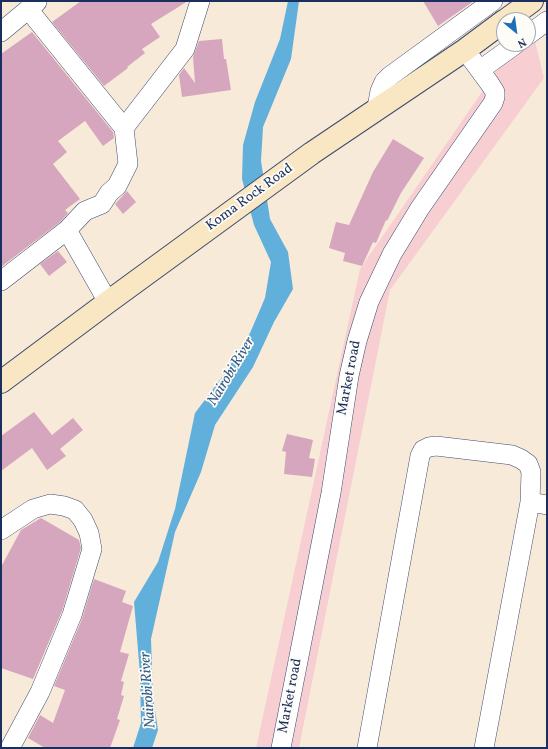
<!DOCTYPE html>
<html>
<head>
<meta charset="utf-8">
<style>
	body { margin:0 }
	#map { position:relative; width:548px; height:749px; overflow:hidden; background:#f8ead8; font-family:Vollkorn,serif }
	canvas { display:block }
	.frame { position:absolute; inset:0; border:2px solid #1b2f5e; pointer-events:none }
	.north { position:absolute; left:496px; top:12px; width:40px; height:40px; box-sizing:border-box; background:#fdfcf7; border:1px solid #a3aaba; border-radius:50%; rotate:151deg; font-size:11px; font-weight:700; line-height:16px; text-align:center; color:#1b2f5e }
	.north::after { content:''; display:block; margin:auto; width:14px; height:18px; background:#1f6fb2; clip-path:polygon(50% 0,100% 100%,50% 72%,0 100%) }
</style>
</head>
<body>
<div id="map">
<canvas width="548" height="749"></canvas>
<div class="frame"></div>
<div class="north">N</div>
</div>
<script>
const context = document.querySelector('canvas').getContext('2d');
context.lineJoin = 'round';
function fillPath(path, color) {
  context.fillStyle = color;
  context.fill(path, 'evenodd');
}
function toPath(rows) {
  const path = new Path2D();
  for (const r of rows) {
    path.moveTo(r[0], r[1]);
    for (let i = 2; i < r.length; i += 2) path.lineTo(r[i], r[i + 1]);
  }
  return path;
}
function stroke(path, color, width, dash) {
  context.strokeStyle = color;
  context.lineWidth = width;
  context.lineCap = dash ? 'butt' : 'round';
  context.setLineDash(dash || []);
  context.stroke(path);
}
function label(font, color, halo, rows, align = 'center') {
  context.font = font + ' Vollkorn,serif';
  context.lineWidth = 3.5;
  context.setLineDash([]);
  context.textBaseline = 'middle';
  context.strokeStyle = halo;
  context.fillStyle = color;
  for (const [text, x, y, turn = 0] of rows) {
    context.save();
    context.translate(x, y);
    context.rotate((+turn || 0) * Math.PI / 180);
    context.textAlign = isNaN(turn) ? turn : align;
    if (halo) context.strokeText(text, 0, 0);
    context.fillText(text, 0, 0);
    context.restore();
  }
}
const built = toPath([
	[530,21,544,78,390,290,299,748,256,748,360,269,515,44,528,44,528,24]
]);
const water = toPath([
	[288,1,299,1,291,59,263,127,261,161,270,219,288,252,293,289,274,322,253,367,215,425,201,472,175,532,151,639,153,697,158,730,152,748,133,748,141,723,140,674,134,602,158,562,175,509,195,413,226,372,250,333,265,298,271,262,254,225,242,179,243,145,255,102,280,39]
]);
const building = toPath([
	[81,1,188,1,151,24,160,37,142,49,145,53,127,67,128,68,104,86,52,22],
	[423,1,474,1,438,26],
	[32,32,113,132,114,138,103,146,85,121,58,141,67,152,53,164,80,199,65,210,68,213,60,222,1,267,1,54],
	[222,39,224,59,226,59,231,90,182,97,179,75,184,68,195,83,193,57,199,41],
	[393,139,424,158,401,193,387,221,386,220,376,243,373,242,362,266,343,261,345,253,329,248,336,222,349,225,373,172],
	[127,191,136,202,123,214,115,204],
	[58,251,67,262,49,276,40,264],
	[34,412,52,435,73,418,83,430,60,449,66,456,47,470,32,448,1,471,1,436],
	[287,434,313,440,309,458,315,459,312,477,284,474,286,452,282,451],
	[41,518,79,540,81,548,62,611,33,679,1,668,1,567,21,530],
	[94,579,126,591,122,602,133,606,120,652,129,654,121,681,124,682,121,695,124,696,117,719,120,720,110,748,45,748,28,738,40,715,53,723,65,690,54,686,82,619]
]);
const street = toPath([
	[28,9,124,128],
	[1,32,37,2],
	[528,35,547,21],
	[480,70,516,44],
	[377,108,380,91,384,82,390,76,493,1],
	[1,281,67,230],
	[108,302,67,230,85,211,102,204,109,193,117,186,128,164,124,128,185,49,200,1],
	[1,530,33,509,50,504,64,506,75,510,83,520,89,533,92,549,72,615,40,692,10,748],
	[281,748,331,493,349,376,357,341,369,302,392,254,420,208,493,103,495,97,495,92,490,84,465,50],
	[367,748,420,456,423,450,429,447,436,446,512,455,521,459,528,464,531,472,530,502],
	[484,748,530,502,547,505]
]);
const secondary = toPath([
	[506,20,532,1],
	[1,382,108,302,312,153,465,50,504,21]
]);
const streetNames = [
	["Koma Rock Road",250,198,-36],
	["Market road",350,378,-79],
	["Market road",291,696,-79]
];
const waterNames = [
	["Nairobi River",232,372,-59],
	["Nairobi River",149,690,-94]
];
fillPath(built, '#f7cfd2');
fillPath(water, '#61afdb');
fillPath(building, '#d6a6be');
stroke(street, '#3c4b70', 20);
stroke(secondary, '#3c4b70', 24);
stroke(street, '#fff', 19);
stroke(secondary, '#f9e7c3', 22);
label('14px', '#1b2f5e', '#fdfcf7', streetNames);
label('italic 15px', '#345c8a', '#fdfcf7', waterNames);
</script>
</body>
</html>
